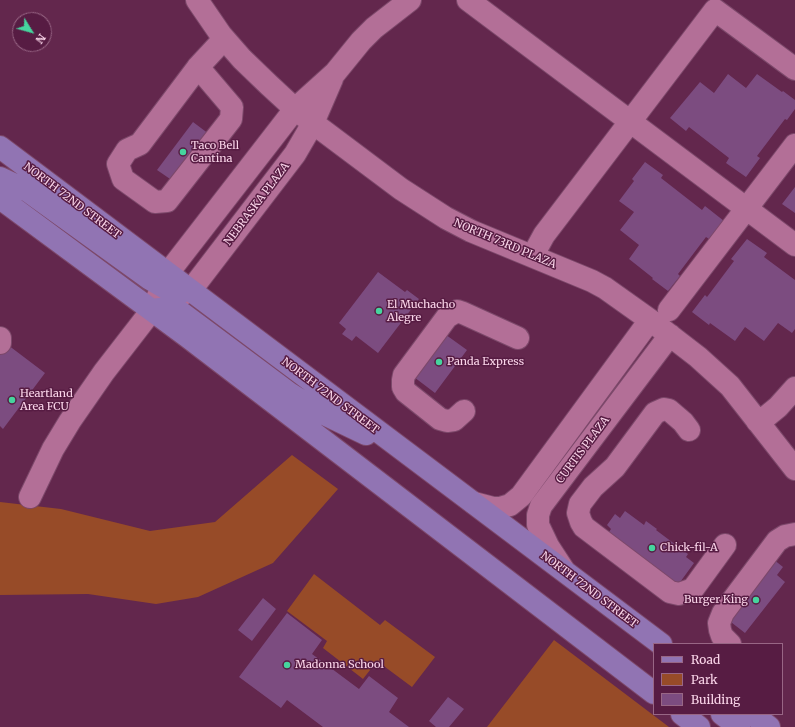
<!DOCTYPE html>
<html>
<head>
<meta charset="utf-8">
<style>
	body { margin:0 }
	#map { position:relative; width:795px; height:727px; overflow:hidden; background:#63274d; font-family:Merriweather,serif }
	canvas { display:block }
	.legend { position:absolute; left:653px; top:643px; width:130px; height:72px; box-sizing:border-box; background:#571c43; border:1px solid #986685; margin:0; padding:5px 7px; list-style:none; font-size:12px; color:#fad5e9 }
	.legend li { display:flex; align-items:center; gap:8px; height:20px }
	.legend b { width:20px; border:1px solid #986685 }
	.north { position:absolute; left:12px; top:12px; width:40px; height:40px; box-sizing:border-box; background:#571c43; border:1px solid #986685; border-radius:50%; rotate:127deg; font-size:11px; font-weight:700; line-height:16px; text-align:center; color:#fad5e9 }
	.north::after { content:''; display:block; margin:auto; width:14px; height:18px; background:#46d49e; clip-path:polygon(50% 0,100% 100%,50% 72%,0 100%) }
</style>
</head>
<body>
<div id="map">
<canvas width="795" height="727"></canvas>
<ul class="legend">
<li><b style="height:5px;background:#9174b3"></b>Road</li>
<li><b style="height:11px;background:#974b28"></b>Park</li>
<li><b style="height:11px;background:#7c4c80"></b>Building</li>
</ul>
<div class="north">N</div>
</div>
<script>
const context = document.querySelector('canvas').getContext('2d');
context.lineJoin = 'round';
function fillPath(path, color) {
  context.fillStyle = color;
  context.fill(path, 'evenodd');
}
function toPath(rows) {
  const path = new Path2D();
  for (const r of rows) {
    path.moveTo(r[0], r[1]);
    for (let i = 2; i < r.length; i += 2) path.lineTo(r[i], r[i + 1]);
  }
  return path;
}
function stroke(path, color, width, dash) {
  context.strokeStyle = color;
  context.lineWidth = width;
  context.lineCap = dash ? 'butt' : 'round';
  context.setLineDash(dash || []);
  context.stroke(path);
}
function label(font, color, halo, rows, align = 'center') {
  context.font = font + ' Merriweather,serif';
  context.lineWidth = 3;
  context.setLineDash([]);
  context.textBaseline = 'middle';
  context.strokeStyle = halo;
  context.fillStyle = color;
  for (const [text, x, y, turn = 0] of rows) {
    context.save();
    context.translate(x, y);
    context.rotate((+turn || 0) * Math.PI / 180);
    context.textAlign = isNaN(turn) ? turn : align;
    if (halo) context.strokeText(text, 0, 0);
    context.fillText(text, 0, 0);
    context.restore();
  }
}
const green = toPath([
	[292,455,338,489,273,563,198,597,156,604,88,594,0,595,0,502,61,509,150,531,215,522],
	[314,574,380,625,385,620,435,657,412,687,377,661,363,679,323,648,327,641,287,611],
	[554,640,669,727,487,727]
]);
const building = toPath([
	[728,74,746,88,757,74,782,92,783,91,795,100,795,109,787,120,785,119,757,156,760,158,746,177,726,163,729,158,689,127,686,131,670,118,700,82,714,93],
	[193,122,209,134,173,181,157,170],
	[645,162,663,175,661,178,702,210,705,206,724,221,709,239,706,237,678,274,680,276,668,291,652,279,653,278,629,259,639,245,620,230,634,212,619,201,634,181,632,179],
	[795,187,795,213,782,204],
	[747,239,767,253,764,257,795,280,795,329,792,333,778,323,764,341,745,327,735,341,710,323,709,325,692,312,705,295,707,297,734,261,731,259],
	[378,272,405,292,407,290,419,299,378,353,356,336,352,341,342,334,346,329,339,323],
	[442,332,467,350,435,393,410,374],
	[8,345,45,373,3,429,0,426,0,355],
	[625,511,644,525,646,521,657,529,656,530,688,554,686,557,694,563,678,585,607,535,611,529,607,525,615,514,620,518],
	[773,559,783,567,777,575,785,582,745,633,727,619],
	[263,598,276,609,252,641,238,630],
	[287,613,322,640,312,654,359,689,369,676,398,698,389,712,409,727,323,727,287,700,281,708,239,677],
	[448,697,464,709,449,727,436,727,429,721]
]);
const minor = toPath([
	[197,0,221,35,242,59,269,85,295,109,313,123,401,189,446,218,471,231,592,281,605,288,650,320,698,357,730,386,795,469],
	[468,0,795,245],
	[198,67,232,107,231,119,167,201,155,202,123,179,118,164,127,150,140,144,198,67,224,39],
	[534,257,538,246,544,235,715,10,795,69],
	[174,299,191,290,295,154,313,123,332,79],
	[669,310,795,145],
	[0,338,0,343],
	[464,411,454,420,447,421,440,419,406,392,403,387,403,380,404,375,447,317,457,311,463,313,518,338],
	[757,421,767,416,778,407,795,388],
	[689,430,683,422,669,410,664,409,655,413,615,467,593,487,580,504,578,513,581,522,584,527,670,592,679,594,693,589,725,545],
	[30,497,53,449,70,421,104,372,152,310,168,273,295,109,335,73,361,41,374,28,410,0],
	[474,503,493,508,500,508,510,505,521,496,650,320],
	[563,569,548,546,538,525,538,515,541,506,670,335],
	[730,644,722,636,720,630,719,623,723,613,777,541,785,536,795,534]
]);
const major = toPath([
	[0,147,661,644],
	[0,178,28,191,150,279,169,290,182,292],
	[0,198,188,337,654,693],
	[152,310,168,308,179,311,289,393,318,411,366,434],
	[682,714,699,727],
	[722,714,739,727],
	[752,714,769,727]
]);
const markers = [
	[183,152,4,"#46d49e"],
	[379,311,4,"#46d49e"],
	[439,362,4,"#46d49e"],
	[12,400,4,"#46d49e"],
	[652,548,4,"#46d49e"],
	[756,600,4,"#46d49e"],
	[287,665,4,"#46d49e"]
];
const poiNames = [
	["Taco Bell",191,146],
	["Cantina",191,159],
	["El Muchacho",387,305],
	["Alegre",387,318],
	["Panda Express",447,362],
	["Heartland",20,394],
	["Area FCU",20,407],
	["Chick-fil-A",660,548],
	["Burger King",748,600,"right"],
	["Madonna School",295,665]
];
const streetNames = [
	["NORTH 72ND STREET",72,201,37],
	["NEBRASKA PLAZA",257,204,-53],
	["NORTH 73RD PLAZA",505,244,23],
	["NORTH 72ND STREET",330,396,37],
	["CURTIS PLAZA",583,450,-53],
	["NORTH 72ND STREET",589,590,37]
];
fillPath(green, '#974b28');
fillPath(building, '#7c4c80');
stroke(minor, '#7c486a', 24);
stroke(major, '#7c486a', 24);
stroke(minor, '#b36f97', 22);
stroke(major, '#9174b3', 22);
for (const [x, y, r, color] of markers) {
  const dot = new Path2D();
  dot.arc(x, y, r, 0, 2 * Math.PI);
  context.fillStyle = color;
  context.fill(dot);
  stroke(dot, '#571c43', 1.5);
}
label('11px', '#fad5e9', '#571c43', poiNames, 'left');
label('11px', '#fad5e9', '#571c43', streetNames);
</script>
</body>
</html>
